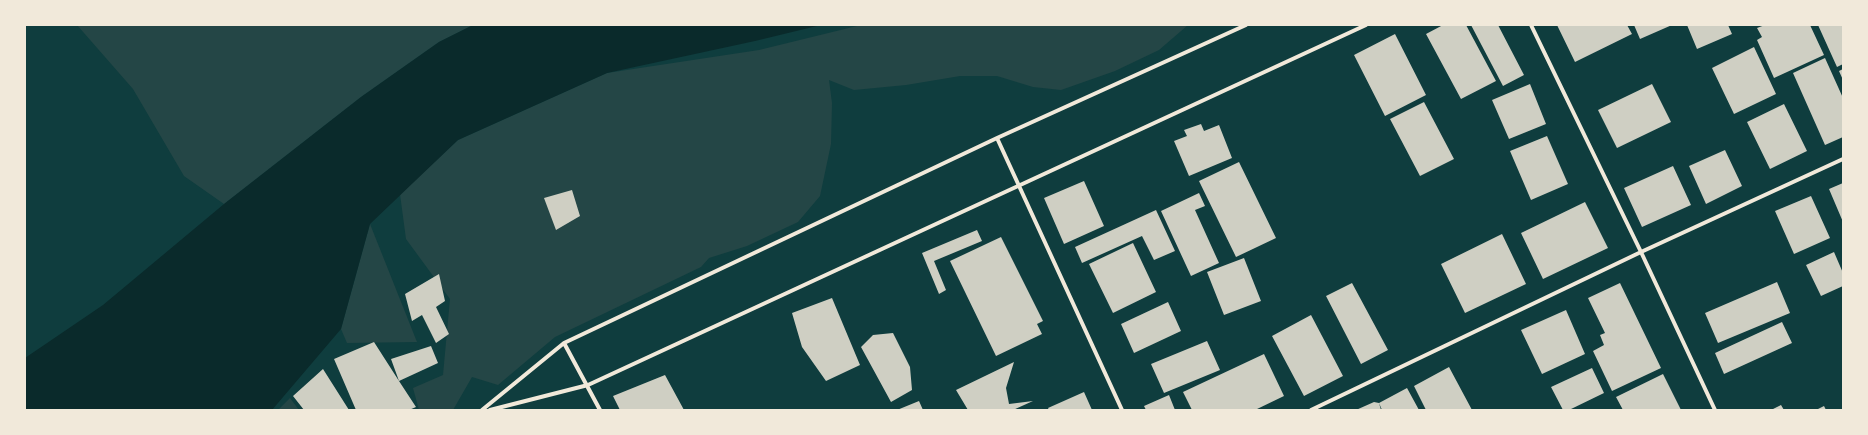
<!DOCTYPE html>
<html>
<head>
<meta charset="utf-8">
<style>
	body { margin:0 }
	#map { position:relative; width:1868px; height:435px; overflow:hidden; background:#0f3d3e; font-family:"Golos Text",sans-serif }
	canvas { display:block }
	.frame { position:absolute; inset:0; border:26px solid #f1e9da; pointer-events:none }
</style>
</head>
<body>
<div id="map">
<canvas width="1868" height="435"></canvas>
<div class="frame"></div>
</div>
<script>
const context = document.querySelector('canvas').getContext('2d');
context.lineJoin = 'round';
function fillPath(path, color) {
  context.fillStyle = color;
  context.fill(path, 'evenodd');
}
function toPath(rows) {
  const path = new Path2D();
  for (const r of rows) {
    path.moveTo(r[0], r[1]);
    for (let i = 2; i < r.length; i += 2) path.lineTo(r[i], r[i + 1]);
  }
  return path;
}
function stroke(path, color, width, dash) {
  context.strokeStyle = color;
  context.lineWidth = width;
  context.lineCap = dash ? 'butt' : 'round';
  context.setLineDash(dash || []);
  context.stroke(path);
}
const green = toPath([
	[77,25,473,25,439,42,361,97,224,204,184,176,133,89],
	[861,25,1188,25,1159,50,1115,71,1061,90,1033,87,997,76,960,76,906,85,854,90,829,80,832,103,831,144,820,196,798,222,747,246,709,258,701,267,555,337,498,385,472,377,453,410,419,410,413,388,443,375,450,299,406,239,400,194,458,140,607,73,759,50],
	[370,224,417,342,347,343,341,329],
	[290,398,299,410,278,410]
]);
const water = toPath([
	[473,25,821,25,755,41,607,73,458,140,370,224,341,329,272,410,25,410,25,358,103,305,224,204,361,97,439,42]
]);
const building = toPath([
	[1443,25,1466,25,1496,81,1461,99,1426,34],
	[1471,25,1498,25,1524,75,1503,86],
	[1557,25,1627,25,1632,34,1575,62],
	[1634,25,1672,25,1640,39],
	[1687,25,1728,25,1732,34,1697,49],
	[1765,25,1810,25,1824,55,1774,78,1757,40,1762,37,1757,28],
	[1818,25,1843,25,1843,64,1837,67],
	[1395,34,1426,95,1385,116,1354,55],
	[1754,47,1776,94,1734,114,1712,68],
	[1825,58,1843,98,1843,137,1825,145,1793,73],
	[1843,69,1843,80,1839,71],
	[1530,84,1546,124,1509,139,1492,100],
	[1652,84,1671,122,1617,148,1598,110],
	[1424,102,1454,159,1420,176,1390,119],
	[1784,104,1807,151,1770,169,1747,122],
	[1201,124,1204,131,1219,125,1232,158,1189,176,1174,141,1187,136,1184,130],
	[1547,136,1568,184,1531,200,1510,151],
	[1725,150,1742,186,1706,204,1689,166],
	[1239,162,1276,238,1236,257,1199,181],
	[1673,166,1691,205,1642,227,1624,188],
	[1084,181,1104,226,1064,244,1044,198],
	[1843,183,1843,222,1829,189],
	[572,190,580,216,556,230,544,198],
	[1199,193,1205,206,1195,210,1219,263,1191,276,1161,211],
	[1811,196,1830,238,1794,254,1775,211],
	[1585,202,1608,248,1543,279,1521,233],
	[1156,210,1175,251,1154,260,1142,236,1082,263,1075,247],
	[977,230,982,241,934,261,946,290,939,294,922,253],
	[1502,234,1526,284,1465,313,1441,264],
	[1001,237,1043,321,1037,324,1042,334,996,356,950,261],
	[1133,243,1156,292,1113,313,1089,264],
	[1834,252,1843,273,1843,286,1821,296,1806,265],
	[1244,258,1261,301,1224,315,1207,272],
	[439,274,445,301,436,307,449,334,436,343,422,315,412,321,405,294],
	[1777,282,1790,313,1718,343,1705,313],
	[1352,283,1388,350,1361,364,1326,296],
	[1620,283,1661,368,1612,391,1593,351,1604,345,1600,335,1605,333,1588,298],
	[832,298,860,365,826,381,802,347,792,313],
	[1168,302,1181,331,1134,353,1121,324],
	[1566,310,1585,354,1542,374,1521,330],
	[1311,315,1343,376,1304,396,1272,336],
	[1782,322,1792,343,1724,374,1715,353],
	[893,333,910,367,912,390,891,402,861,347,873,335],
	[1207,341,1220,370,1164,393,1151,364],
	[374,342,399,381,391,359,431,346,438,363,399,381,416,407,409,410,356,410,334,359],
	[1264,354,1284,396,1255,410,1192,410,1183,392],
	[1014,362,1006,388,1009,404,1033,401,1013,410,968,410,956,390],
	[1449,367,1472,410,1426,410,1414,386],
	[1592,368,1604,393,1569,410,1563,410,1551,387],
	[323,369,349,410,304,410,293,396],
	[1663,374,1681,410,1623,410,1616,397],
	[665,375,684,410,620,410,613,396],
	[1407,388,1419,410,1382,410,1379,403],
	[1084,392,1092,410,1049,410,1048,408],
	[1169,395,1175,410,1146,410,1144,406],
	[919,401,923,410,897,410],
	[1374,402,1379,403,1381,410,1356,410],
	[1781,405,1784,410,1771,410],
	[1824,406,1826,410,1816,410]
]);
const minor = toPath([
	[1531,25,1641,252,1715,410],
	[997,138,1122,410],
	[564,343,600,410],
	[482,410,564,343,997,138,1246,25],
	[490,410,588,385,1366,25],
	[1311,410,1641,252,1843,159]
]);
fillPath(green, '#244646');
fillPath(water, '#0a2a2b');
fillPath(building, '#cfcfc3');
stroke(minor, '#f1e9da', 4);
</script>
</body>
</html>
